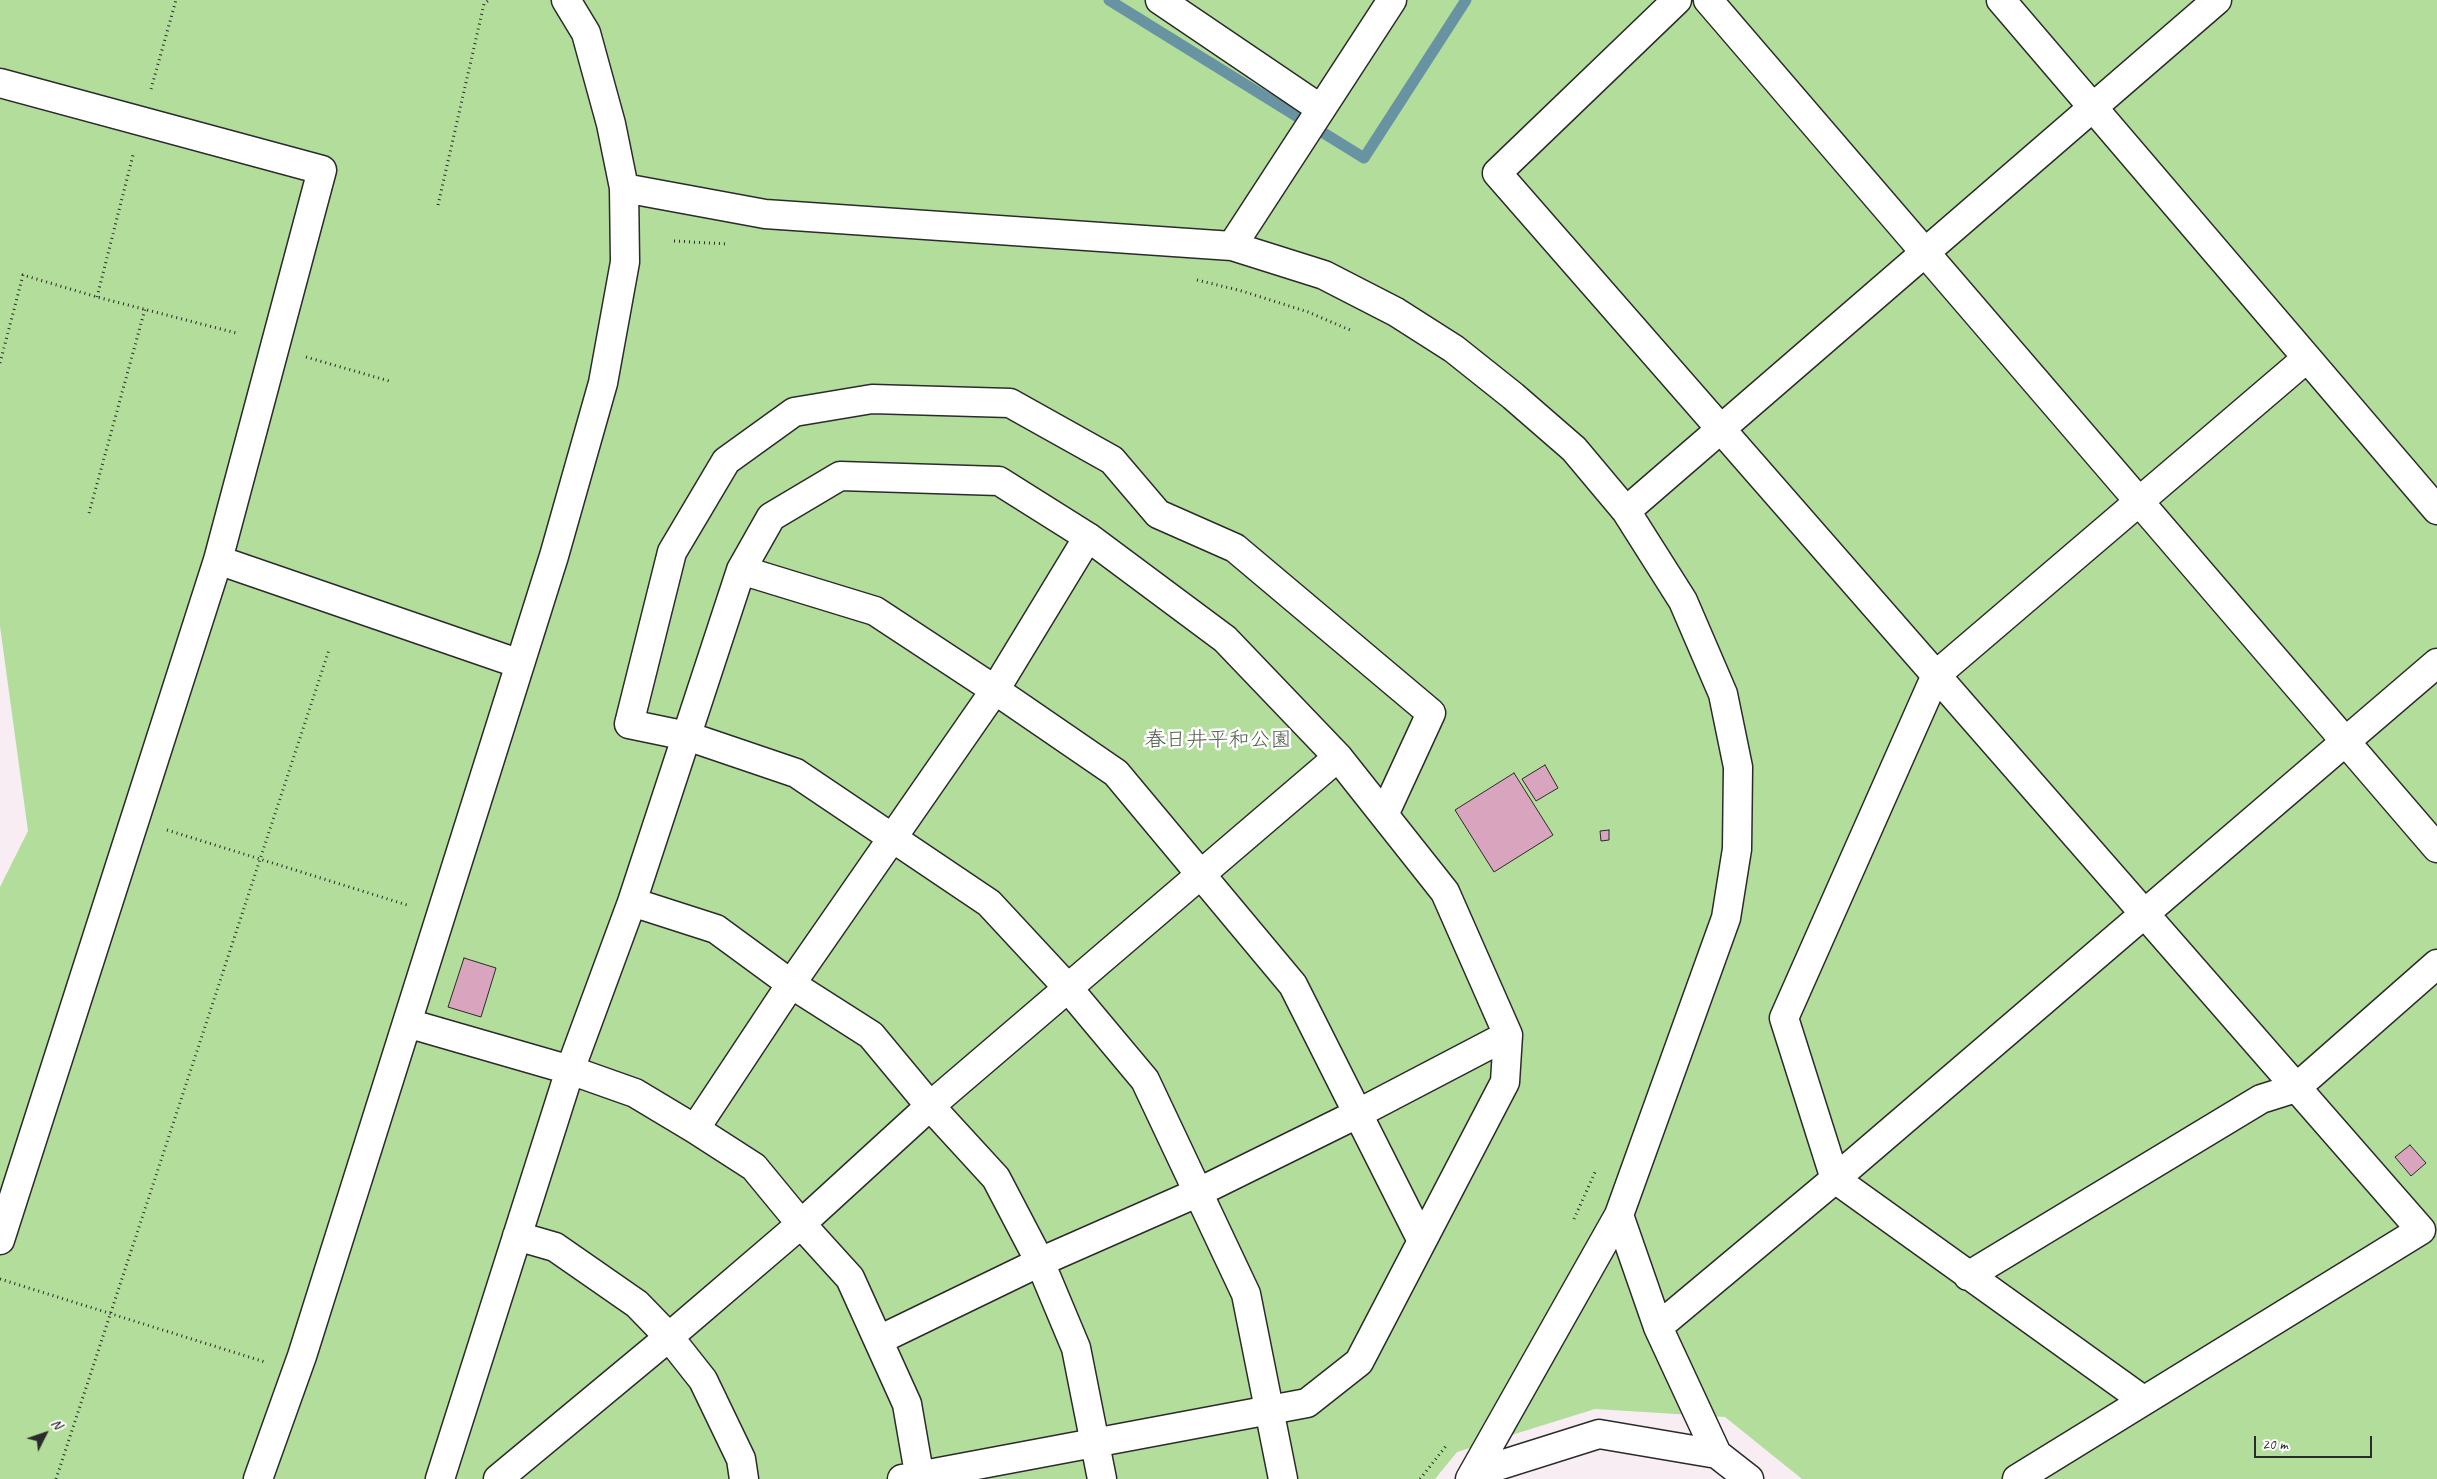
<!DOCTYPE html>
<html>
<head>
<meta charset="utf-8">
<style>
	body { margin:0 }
	#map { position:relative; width:2437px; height:1479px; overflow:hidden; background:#f7edf2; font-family:Caveat,sans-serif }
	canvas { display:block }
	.north { position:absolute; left:20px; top:1409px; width:50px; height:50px; -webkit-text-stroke:4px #fff; paint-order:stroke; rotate:49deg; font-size:14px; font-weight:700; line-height:20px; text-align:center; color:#2b2b2b }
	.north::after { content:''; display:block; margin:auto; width:18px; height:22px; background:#2b2b2b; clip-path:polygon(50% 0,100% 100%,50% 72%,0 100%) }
	.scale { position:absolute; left:2254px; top:1436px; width:118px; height:22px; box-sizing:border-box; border:2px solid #2b2b2b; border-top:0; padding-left:6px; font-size:15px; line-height:18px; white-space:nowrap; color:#2b2b2b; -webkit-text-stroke:4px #fff; paint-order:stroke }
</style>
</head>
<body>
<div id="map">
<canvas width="2437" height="1479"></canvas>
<div class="north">N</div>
<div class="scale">20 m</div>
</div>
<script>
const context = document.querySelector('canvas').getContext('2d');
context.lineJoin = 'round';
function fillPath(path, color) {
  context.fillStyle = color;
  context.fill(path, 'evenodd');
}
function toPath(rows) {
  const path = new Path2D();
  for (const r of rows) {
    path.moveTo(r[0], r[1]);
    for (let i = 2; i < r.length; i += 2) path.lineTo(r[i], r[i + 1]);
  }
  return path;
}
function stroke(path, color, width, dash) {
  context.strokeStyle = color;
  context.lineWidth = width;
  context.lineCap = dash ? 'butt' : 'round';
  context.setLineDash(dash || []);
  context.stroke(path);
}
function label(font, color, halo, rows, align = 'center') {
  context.font = font + ' Caveat,"Klee One",sans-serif';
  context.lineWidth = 5;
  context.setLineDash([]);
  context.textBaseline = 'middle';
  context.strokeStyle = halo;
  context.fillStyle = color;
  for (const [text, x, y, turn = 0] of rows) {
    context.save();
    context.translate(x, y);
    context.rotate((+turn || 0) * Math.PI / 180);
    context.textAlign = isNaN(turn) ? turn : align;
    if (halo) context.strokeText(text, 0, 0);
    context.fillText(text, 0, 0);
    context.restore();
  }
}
const green = toPath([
	[0,0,2437,0,2437,1479,1802,1479,1725,1417,1595,1409,1457,1452,1435,1479,0,1479,0,887,28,831,0,626]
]);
const stream = toPath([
	[1109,0,1364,158,1466,0]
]);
const building = toPath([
	[1545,765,1558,788,1536,801,1522,779,1545,765],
	[1514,773,1553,835,1494,872,1455,810,1514,773],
	[1609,830,1609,840,1601,841,1600,831,1609,830],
	[464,958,496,968,481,1017,448,1007,464,958],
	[2410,1145,2426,1163,2411,1176,2395,1157,2410,1145]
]);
const path = toPath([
	[151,89,176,0],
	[438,205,484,4,489,0],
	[674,241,727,244],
	[1197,280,1242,291,1308,312,1350,330],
	[97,297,133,155],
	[306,357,389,381],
	[0,363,23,275,97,297,236,333],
	[89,513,145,309],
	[167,830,407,905],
	[1574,1219,1596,1170],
	[0,1279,265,1362],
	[56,1479,329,650],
	[1420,1479,1446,1446]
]);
const minor = toPath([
	[1160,0,1321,109],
	[1677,0,1497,173,2421,1230,2017,1479],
	[1708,0,2437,848],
	[2001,0,2437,510],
	[0,83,322,170,218,560,0,1240],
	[624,188,765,214,1232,246,1324,275,1396,312,1454,349,1513,396,1574,449,1626,511,1683,601,1723,694,1738,767,1737,849,1726,918,1619,1215,1470,1479],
	[1232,246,1392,0],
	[1626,511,2217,0],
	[218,560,520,664],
	[741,570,875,611,995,690,1116,773,1293,985,1422,1241],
	[632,902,716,929,791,984,871,1035,930,1106,996,1178,1040,1262,1076,1348,1102,1479],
	[407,1023,570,1070,635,1093,695,1129,754,1167,801,1224,850,1278,907,1404,920,1479],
	[695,1129,791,984,995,690,1088,537],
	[1619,1215,1658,1327,1717,1454,1749,1479],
	[517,1236,555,1247,637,1304,669,1337,703,1380,741,1459,744,1479],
	[1968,1276,2261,1099,2296,1088,2437,964],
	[1658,1327,1835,1179,2437,663],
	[879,1340,1040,1262,1199,1192,1357,1114,1508,1035],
	[2143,1400,1835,1179,1784,1018,1936,675,2307,358],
	[1475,1473,1599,1434,1717,1454],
	[258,1479,302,1356,554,556,603,383,625,262,624,188,611,124,586,33,566,0],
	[440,1479,570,1070,632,902,741,570,771,517,840,476,999,481,1088,537,1225,639,1338,757,1445,892,1508,1035,1505,1082,1359,1362,1307,1403,902,1479],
	[498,1479,669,1337,801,1224,930,1106,1338,757],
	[1283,1479,1246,1294,1145,1080,1068,988,989,903,796,773,687,736,629,724,672,552,726,461,794,412,872,399,1010,403,1112,460,1158,514,1235,548,1431,713,1384,815]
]);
const parkNames = [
	["春日井平和公園",1218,740]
];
fillPath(green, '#b2dd9b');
stroke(stream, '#6893a2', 11);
fillPath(building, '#d9a5be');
stroke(building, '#2b2b2b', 1);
stroke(minor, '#2b2b2b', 31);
stroke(path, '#2b2b2b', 3, [1, 4]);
stroke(minor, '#fff', 28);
label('21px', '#54604d', '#fff', parkNames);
</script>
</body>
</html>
